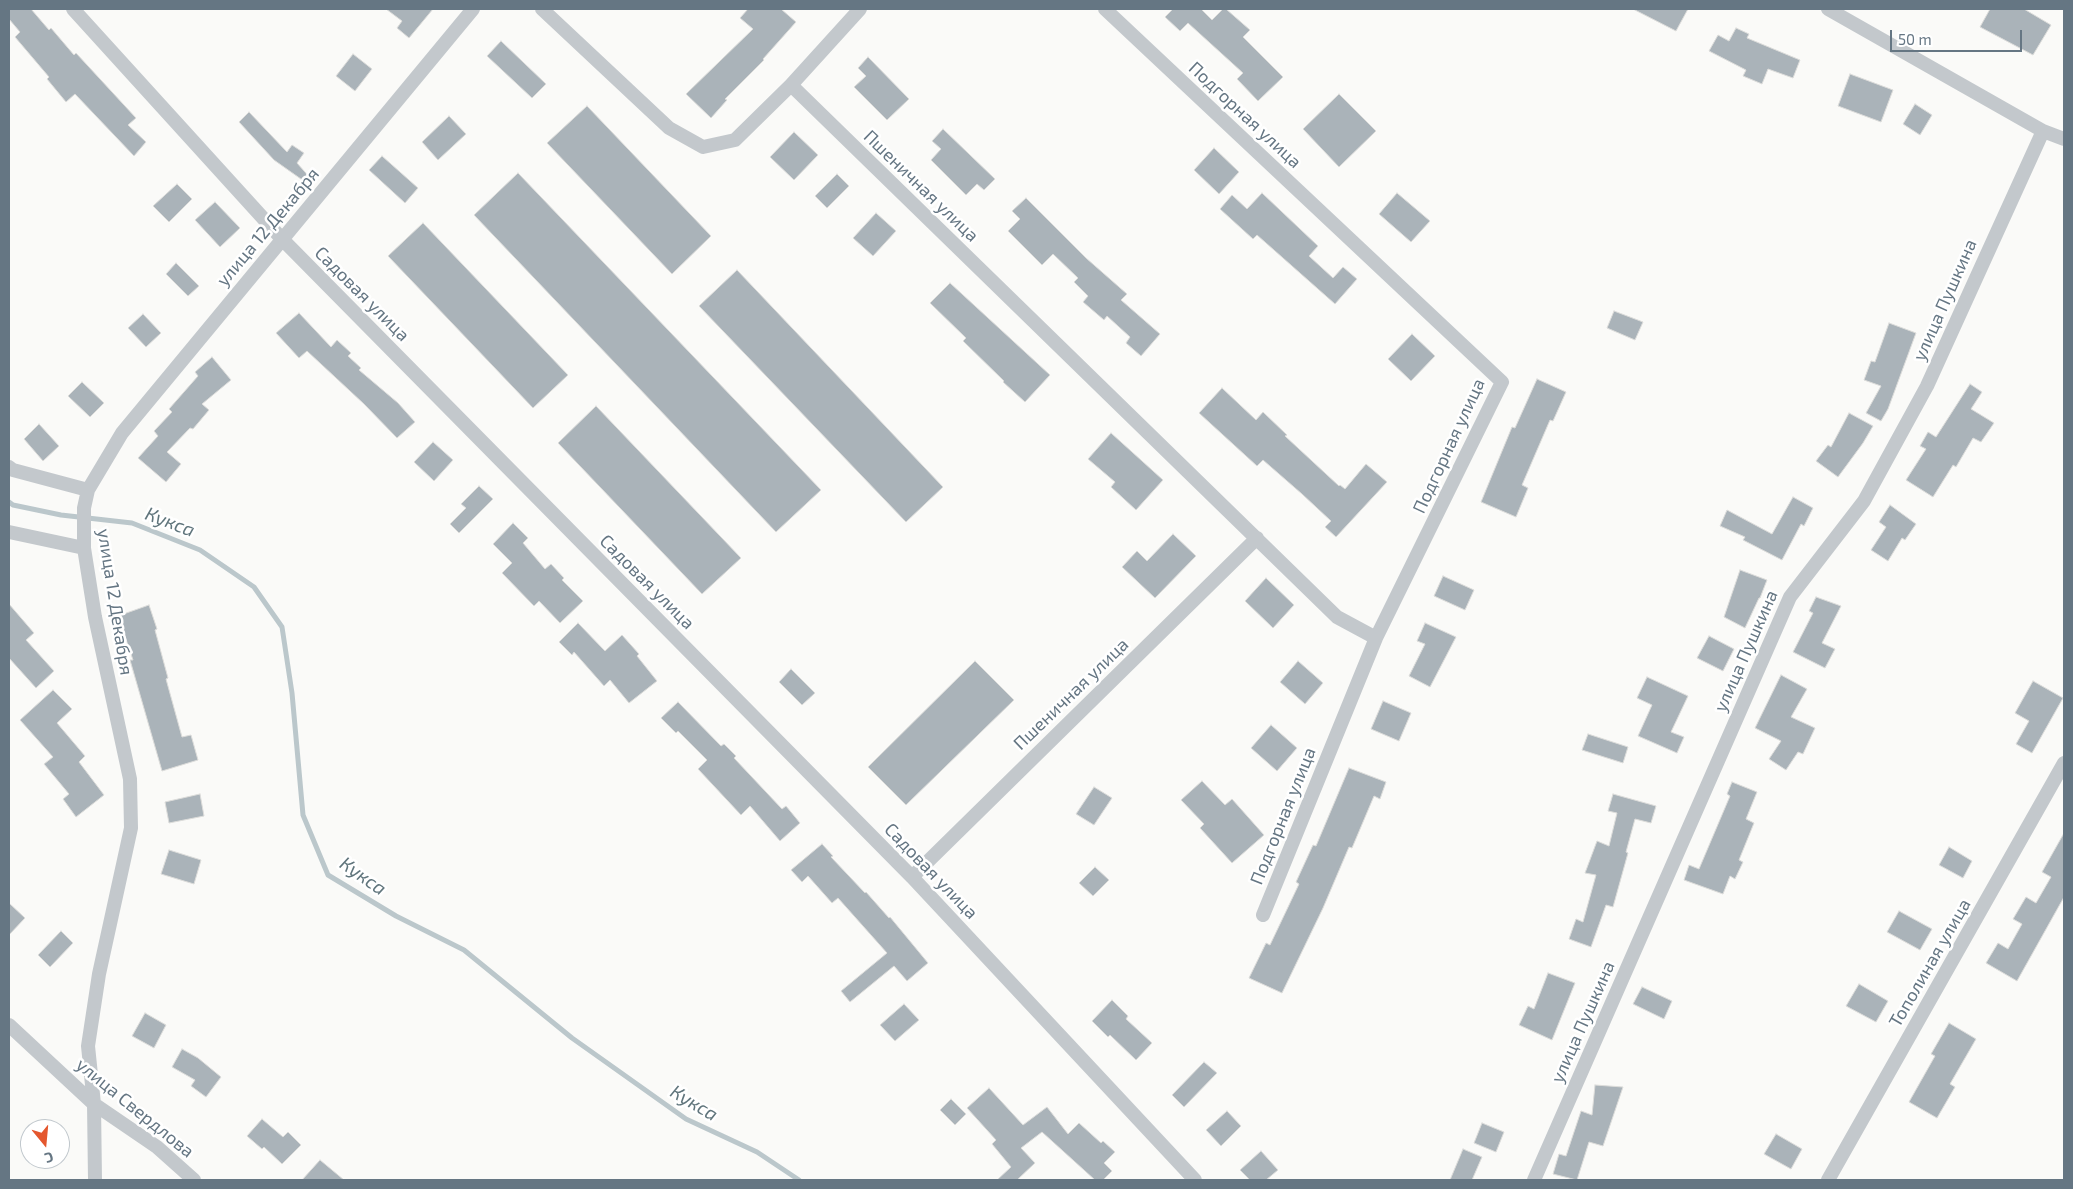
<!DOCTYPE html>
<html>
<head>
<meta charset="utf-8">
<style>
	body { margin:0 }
	#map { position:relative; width:2073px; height:1189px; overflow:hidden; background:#fafaf8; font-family:"Exo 2",sans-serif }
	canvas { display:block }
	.frame { position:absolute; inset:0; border:10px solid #657683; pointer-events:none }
	.north { position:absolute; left:20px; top:1119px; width:50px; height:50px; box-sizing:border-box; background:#fff; border:1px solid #c1c8cd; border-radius:50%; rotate:163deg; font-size:14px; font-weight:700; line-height:20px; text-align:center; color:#657683 }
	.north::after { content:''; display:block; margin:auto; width:18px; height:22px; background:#e4572e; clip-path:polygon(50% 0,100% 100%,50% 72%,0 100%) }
	.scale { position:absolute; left:1890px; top:30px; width:132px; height:22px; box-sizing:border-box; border:2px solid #657683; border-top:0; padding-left:6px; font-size:15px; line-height:18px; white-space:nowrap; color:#657683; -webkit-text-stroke:4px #fff; paint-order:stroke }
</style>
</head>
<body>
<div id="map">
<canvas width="2073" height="1189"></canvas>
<div class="frame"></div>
<div class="north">С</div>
<div class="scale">50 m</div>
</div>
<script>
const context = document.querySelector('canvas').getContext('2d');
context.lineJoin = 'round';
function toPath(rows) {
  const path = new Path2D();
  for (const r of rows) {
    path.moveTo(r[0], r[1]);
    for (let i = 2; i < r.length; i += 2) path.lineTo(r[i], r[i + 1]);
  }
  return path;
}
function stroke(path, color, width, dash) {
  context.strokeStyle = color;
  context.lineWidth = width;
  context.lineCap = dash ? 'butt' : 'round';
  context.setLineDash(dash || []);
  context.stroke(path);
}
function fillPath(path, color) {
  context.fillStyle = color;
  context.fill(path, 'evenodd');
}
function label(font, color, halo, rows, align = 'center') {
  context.font = font + ' "Exo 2",sans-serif';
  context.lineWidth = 5;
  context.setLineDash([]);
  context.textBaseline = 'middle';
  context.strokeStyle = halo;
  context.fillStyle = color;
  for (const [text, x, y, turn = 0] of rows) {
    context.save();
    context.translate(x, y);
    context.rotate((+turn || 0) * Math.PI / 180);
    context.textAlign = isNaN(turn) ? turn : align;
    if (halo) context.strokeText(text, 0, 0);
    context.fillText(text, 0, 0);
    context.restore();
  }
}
const stream = toPath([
	[9,502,13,505,61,515,132,523,200,550,254,587,282,627,292,693,303,815,328,875,396,916,464,950,572,1038,686,1119,757,1152,799,1180]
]);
const building = toPath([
	[9,9,31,9,49,30,51,28,74,55,76,53,136,118,128,125,146,142,134,156,75,94,66,102,47,79,49,77,15,37,20,32,9,19,9,9],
	[386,9,433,9,409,38,397,28,402,21,386,9],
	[748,9,781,9,796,22,763,59,764,60,725,99,727,100,711,118,686,94,753,29,740,18,748,9],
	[1173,9,1203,9,1202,10,1212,20,1223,9,1226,9,1250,30,1243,37,1283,77,1258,101,1237,79,1243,73,1188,23,1180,31,1165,17,1173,9],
	[1633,9,1688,9,1676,31,1633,9],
	[1990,9,2024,9,2051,25,2033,55,1980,27,1990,9],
	[1736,28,1749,34,1747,38,1800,60,1793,78,1768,69,1762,84,1743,76,1746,70,1709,51,1718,35,1729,41,1736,28],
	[501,41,546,84,532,98,487,56,501,41],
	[353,54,372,69,355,91,336,76,353,54],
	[868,57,909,99,887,120,854,87,866,76,858,68,868,57],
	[1850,74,1893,90,1881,122,1838,106,1850,74],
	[1339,94,1376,131,1339,167,1303,129,1339,94],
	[1915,104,1932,115,1920,135,1903,124,1915,104],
	[587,106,711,236,672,274,547,143,587,106],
	[249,112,287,152,292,145,304,153,297,163,312,180,308,184,274,160,239,122,249,112],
	[449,116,466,134,438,160,422,142,449,116],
	[943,129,995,179,984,190,977,184,966,195,931,160,941,149,932,141,943,129],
	[794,132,818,155,794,180,770,157,794,132],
	[1214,148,1239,172,1219,194,1194,170,1214,148],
	[382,156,418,188,405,203,369,170,382,156],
	[518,173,821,490,776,532,474,215,518,173],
	[837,174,849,186,827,208,815,196,837,174],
	[177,184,192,199,169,222,153,206,177,184],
	[1262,193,1318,246,1309,256,1333,278,1343,267,1357,279,1335,304,1257,235,1253,239,1220,209,1232,195,1247,209,1262,193],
	[1397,193,1430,221,1411,242,1379,214,1397,193],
	[1026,198,1086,258,1127,294,1121,300,1160,334,1141,356,1126,343,1130,337,1107,316,1104,320,1083,302,1088,296,1074,282,1078,278,1053,254,1042,265,1008,231,1020,219,1012,211,1026,198],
	[215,202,240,228,220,247,195,220,215,202],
	[876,213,896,231,873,256,853,238,876,213],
	[423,223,568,375,533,408,388,256,423,223],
	[176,263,199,286,188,296,166,274,176,263],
	[737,270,943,487,906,522,699,306,737,270],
	[950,283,1050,375,1025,402,1003,382,1004,381,963,341,966,338,930,303,950,283],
	[1614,311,1643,322,1635,340,1607,328,1614,311],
	[299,313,331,347,337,340,351,353,348,356,361,368,359,370,398,403,415,422,397,438,364,404,307,351,299,358,276,333,299,313],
	[143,314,161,333,146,347,128,328,143,314],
	[1889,323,1916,333,1888,409,1881,421,1866,413,1881,386,1864,380,1871,361,1875,362,1889,323],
	[1412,334,1435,356,1411,381,1388,359,1412,334],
	[212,357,231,380,202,404,209,410,193,429,190,428,167,452,181,464,166,482,138,458,158,436,154,431,172,412,169,409,198,376,195,372,212,357],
	[1537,379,1566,392,1553,421,1550,420,1522,485,1528,488,1516,517,1481,502,1512,427,1515,428,1537,379],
	[82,382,104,403,90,417,68,396,82,382],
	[1970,384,1982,392,1971,409,1994,423,1981,442,1973,438,1956,467,1953,465,1933,497,1906,480,1926,449,1920,446,1928,432,1936,437,1970,384],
	[1222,388,1256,420,1263,412,1287,435,1285,436,1339,486,1340,485,1345,489,1366,464,1387,482,1336,537,1325,527,1331,521,1302,494,1263,460,1257,466,1199,413,1222,388],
	[596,406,741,558,702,594,558,443,596,406],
	[1849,413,1873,426,1863,443,1838,477,1816,461,1828,445,1831,447,1849,413],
	[39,424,59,446,43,461,24,439,39,424],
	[1111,433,1163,480,1136,510,1111,487,1115,482,1088,459,1111,433],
	[433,442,453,460,434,481,414,462,433,442],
	[479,486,493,499,459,533,450,524,466,508,461,504,479,486],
	[1793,497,1813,508,1804,526,1801,524,1782,560,1743,540,1745,537,1720,526,1727,510,1772,534,1793,497],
	[1890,505,1916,524,1905,540,1902,538,1888,561,1871,550,1886,527,1879,522,1890,505],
	[513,523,528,538,523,543,545,569,551,564,564,578,562,580,583,601,560,623,539,601,534,606,502,573,512,563,493,544,513,523],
	[1173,534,1196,556,1155,598,1122,567,1137,551,1147,561,1173,534],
	[1740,570,1767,580,1760,598,1759,598,1745,628,1724,617,1740,570],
	[1443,576,1474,590,1465,610,1434,596,1443,576],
	[1266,578,1294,605,1273,628,1245,601,1266,578],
	[1816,597,1841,606,1822,643,1835,649,1825,668,1793,652,1813,613,1809,611,1816,597],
	[9,604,34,633,26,640,54,671,36,688,9,658,9,604],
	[149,605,157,629,155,630,168,678,166,679,182,737,191,735,198,760,162,771,130,660,133,660,118,616,149,605],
	[578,623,605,651,622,635,639,654,637,656,657,681,629,703,610,680,604,686,574,652,572,655,559,642,578,623],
	[1425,623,1456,637,1430,687,1409,676,1425,644,1417,641,1425,623],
	[1709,636,1734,649,1723,671,1697,658,1709,636],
	[975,661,1014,700,906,805,868,767,975,661],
	[1298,661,1323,683,1305,704,1280,682,1298,661],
	[791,669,815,693,802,705,779,682,791,669],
	[1781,675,1807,689,1791,717,1815,728,1803,754,1798,752,1786,770,1769,759,1781,741,1755,728,1781,675],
	[1647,677,1688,696,1671,732,1684,737,1677,753,1638,736,1652,705,1637,698,1647,677],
	[2033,681,2063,698,2032,753,2016,744,2029,721,2015,713,2033,681],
	[53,690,72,709,57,723,85,756,79,762,104,795,76,817,63,799,69,794,44,764,53,757,20,720,53,690],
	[1383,701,1411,713,1399,741,1371,729,1383,701],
	[678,702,721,746,724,744,736,756,734,758,782,809,786,806,800,823,780,841,750,806,741,815,698,769,707,760,678,731,676,733,661,718,678,702],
	[1271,725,1297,748,1277,771,1251,748,1271,725],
	[1588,734,1628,747,1623,763,1582,750,1588,734],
	[1349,768,1386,782,1380,799,1374,796,1352,848,1349,847,1323,908,1282,993,1249,978,1266,943,1270,945,1299,884,1296,882,1313,845,1316,846,1349,768],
	[1202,781,1225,805,1232,799,1264,835,1232,863,1200,828,1204,824,1181,800,1202,781],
	[1732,782,1757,792,1746,819,1754,823,1739,860,1743,862,1735,879,1730,876,1723,894,1684,880,1689,865,1699,869,1730,796,1727,794,1732,782],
	[1094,787,1112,798,1094,825,1076,814,1094,787],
	[200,794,204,816,169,823,165,802,200,794],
	[1613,794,1656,806,1651,823,1635,819,1626,852,1628,853,1613,907,1606,905,1591,947,1569,939,1576,919,1583,922,1596,875,1585,873,1597,841,1609,846,1617,813,1608,811,1613,794],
	[2064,833,2064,897,2017,981,1986,963,1998,943,2008,949,2022,924,2013,919,2026,897,2036,903,2051,877,2042,872,2064,833],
	[822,844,833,856,831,857,865,893,866,892,889,918,890,917,928,963,907,981,894,966,850,1002,841,991,887,953,838,898,832,903,808,876,802,882,791,870,822,844],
	[1949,847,1972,861,1963,878,1939,865,1949,847],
	[169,850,201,860,194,884,161,874,169,850],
	[1095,867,1109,880,1093,896,1079,883,1095,867],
	[9,903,25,918,9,935,9,903],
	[1899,911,1932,929,1920,950,1887,932,1899,911],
	[61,931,73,943,50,967,38,955,61,931],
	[1548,973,1575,983,1552,1040,1519,1025,1528,1006,1534,1009,1548,973],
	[1859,984,1888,1001,1876,1022,1846,1006,1859,984],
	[1642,987,1672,1001,1664,1019,1633,1004,1642,987],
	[1112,1000,1128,1016,1126,1019,1152,1043,1136,1060,1110,1035,1108,1037,1092,1021,1112,1000],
	[904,1004,919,1020,895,1041,880,1025,904,1004],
	[145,1013,166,1025,154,1048,132,1036,145,1013],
	[1949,1023,1976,1039,1950,1084,1955,1087,1937,1118,1909,1102,1935,1056,1931,1054,1949,1023],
	[182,1049,198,1058,221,1077,206,1097,191,1086,195,1080,172,1067,182,1049],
	[1204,1062,1217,1073,1184,1107,1172,1095,1204,1062],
	[1595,1085,1623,1087,1603,1146,1589,1142,1577,1180,1553,1174,1559,1154,1566,1156,1581,1111,1592,1115,1595,1085],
	[989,1088,1023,1125,1047,1107,1068,1134,1079,1123,1101,1143,1103,1141,1115,1152,1104,1163,1112,1171,1103,1180,1095,1180,1042,1132,1021,1148,1035,1163,1017,1180,997,1180,1011,1167,992,1144,996,1140,967,1108,989,1088],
	[951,1099,966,1114,955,1125,940,1110,951,1099],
	[1227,1111,1241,1126,1221,1146,1206,1130,1227,1111],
	[262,1119,283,1137,288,1132,301,1145,282,1164,264,1147,262,1149,247,1136,262,1119],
	[1482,1123,1504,1132,1496,1152,1474,1143,1482,1123],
	[1776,1134,1802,1149,1791,1169,1764,1154,1776,1134],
	[1463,1149,1482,1157,1472,1180,1450,1180,1463,1149],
	[1261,1151,1278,1170,1266,1180,1250,1180,1240,1170,1261,1151],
	[320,1160,344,1180,302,1180,320,1160]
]);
const minor = toPath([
	[73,9,282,239,912,877,1195,1180],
	[542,9,669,128,703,147,735,140,791,85,1337,617,1376,638],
	[1105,9,1502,382,1376,638,1263,915],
	[1828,9,2043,131,2064,139],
	[791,85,860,9],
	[9,467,13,470,88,490],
	[9,532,84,548],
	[912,877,1257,538],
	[9,1025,94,1104,157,1147,194,1180],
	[95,1180,94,1104,88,1046,99,974,131,828,130,779,95,617,84,548,84,508,88,490,122,433,473,9],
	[1534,1180,1790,597,1864,501,1927,386,2043,131],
	[1828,1180,2064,763]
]);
const streetNames = [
	["Подгорная улица",1245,115,43],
	["Пшеничная улица",921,186,44],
	["улица 12 Декабря",268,227,-50],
	["Садовая улица",362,294,45],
	["улица Пушкина",1945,300,-66],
	["Подгорная улица",1449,446,-65],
	["Садовая улица",647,582,45],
	["улица 12 Декабря",115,602,81],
	["улица Пушкина",1746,651,-66],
	["Пшеничная улица",1071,694,-44],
	["Подгорная улица",1283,816,-68],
	["Садовая улица",931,871,46],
	["Тополиная улица",1930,963,-60],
	["улица Пушкина",1583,1022,-66],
	["улица Свердлова",135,1108,39]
];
const waterNames = [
	["Кукса",170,522,21],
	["Кукса",363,876,35],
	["Кукса",694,1103,31]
];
stroke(stream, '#bbc7cb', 5);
fillPath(building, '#aab3b9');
stroke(building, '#dcdcda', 1);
stroke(minor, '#c3c8cc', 14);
label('18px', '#657683', '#fff', streetNames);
label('italic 19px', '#60757c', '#fff', waterNames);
</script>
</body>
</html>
